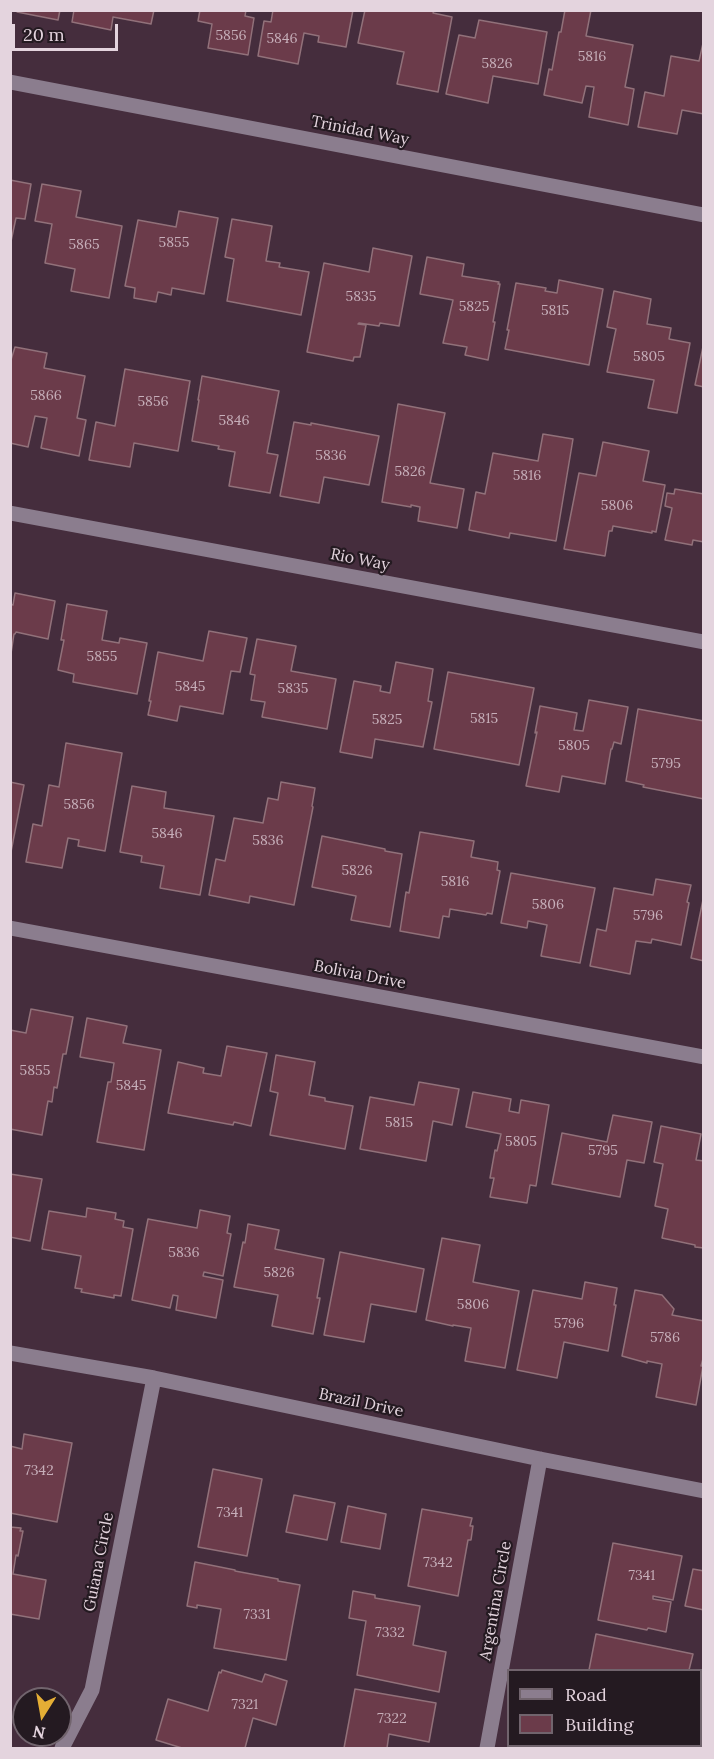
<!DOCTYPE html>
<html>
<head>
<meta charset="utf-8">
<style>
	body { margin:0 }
	#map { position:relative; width:714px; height:1759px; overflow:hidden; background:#452d3d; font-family:Lora,serif }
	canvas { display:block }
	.frame { position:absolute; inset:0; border:12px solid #e4d4de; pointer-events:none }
	.legend { position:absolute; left:507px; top:1669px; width:195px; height:78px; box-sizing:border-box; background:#241a21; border:2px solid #71646d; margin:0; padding:8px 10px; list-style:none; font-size:18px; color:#e4d4de }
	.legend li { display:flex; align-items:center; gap:12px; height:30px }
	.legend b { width:30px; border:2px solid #71646d }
	.north { position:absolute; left:12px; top:1687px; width:60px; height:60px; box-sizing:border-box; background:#241a21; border:2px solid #71646d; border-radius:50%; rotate:191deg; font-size:16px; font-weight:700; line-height:24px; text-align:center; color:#e4d4de }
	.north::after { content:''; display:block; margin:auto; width:21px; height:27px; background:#e4ae35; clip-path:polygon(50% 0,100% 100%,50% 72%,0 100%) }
	.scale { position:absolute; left:12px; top:24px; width:106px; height:27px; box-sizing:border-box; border:3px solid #e4d4de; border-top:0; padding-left:8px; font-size:18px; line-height:21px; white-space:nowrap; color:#e4d4de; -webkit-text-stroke:4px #241a21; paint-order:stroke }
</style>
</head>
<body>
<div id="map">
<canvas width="714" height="1759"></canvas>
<div class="frame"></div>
<ul class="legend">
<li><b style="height:8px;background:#8b7d8e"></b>Road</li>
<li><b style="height:16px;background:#6b3b4a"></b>Building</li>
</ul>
<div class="north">N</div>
<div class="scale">20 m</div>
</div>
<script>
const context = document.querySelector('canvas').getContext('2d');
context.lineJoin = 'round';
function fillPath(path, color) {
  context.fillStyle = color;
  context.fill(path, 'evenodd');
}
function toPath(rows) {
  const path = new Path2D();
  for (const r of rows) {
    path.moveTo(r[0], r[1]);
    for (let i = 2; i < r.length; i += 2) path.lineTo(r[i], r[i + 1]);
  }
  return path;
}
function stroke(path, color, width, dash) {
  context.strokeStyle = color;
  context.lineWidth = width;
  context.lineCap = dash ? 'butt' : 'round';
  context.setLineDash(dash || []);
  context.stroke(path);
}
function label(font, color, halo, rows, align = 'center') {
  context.font = font + ' Lora,serif';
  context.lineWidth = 4.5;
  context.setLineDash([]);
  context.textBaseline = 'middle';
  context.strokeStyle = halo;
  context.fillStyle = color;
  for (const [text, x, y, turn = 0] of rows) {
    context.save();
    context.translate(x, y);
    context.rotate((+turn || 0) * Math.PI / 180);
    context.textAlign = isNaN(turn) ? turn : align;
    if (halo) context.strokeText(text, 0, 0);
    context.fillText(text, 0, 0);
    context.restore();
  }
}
const building = toPath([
	[18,10,60,10,58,20,17,12,18,10],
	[74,10,154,10,151,24,113,17,111,30,72,22,74,10],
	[200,10,246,10,245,16,254,18,248,55,208,48,212,24,198,21,200,10],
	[273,10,353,10,346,47,318,42,319,36,304,33,298,64,258,56,264,21,271,22,273,10],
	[365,10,434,10,433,13,452,17,438,92,397,84,404,52,358,43,365,10],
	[565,10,591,10,586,36,633,45,625,87,634,89,628,125,589,117,594,87,586,86,582,103,544,95,549,69,552,70,559,32,561,32,565,10],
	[479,20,547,32,538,84,493,76,488,103,446,94,459,35,475,38,479,20],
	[704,39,704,114,682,110,677,134,638,127,645,92,664,96,671,56,699,61,704,39],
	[10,180,31,184,25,219,16,218,10,246,10,180],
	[42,184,81,191,76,217,122,226,109,298,71,291,75,269,45,263,52,224,35,221,42,184],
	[179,211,218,218,204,294,172,288,171,295,158,292,156,302,134,298,135,288,125,286,138,220,176,227,179,211],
	[232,219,272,226,266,261,280,263,279,267,309,272,301,315,227,301,234,259,225,257,232,219],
	[373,248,412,256,399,326,380,323,379,326,359,323,358,324,366,325,360,357,354,357,353,361,307,352,324,263,369,272,373,248],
	[427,257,464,264,462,276,499,282,498,284,500,284,493,322,495,322,488,360,465,355,467,347,443,343,453,300,420,294,427,257],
	[559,280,603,289,589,365,505,349,509,330,507,330,516,283,546,288,545,291,557,293,559,280],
	[614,291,651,299,647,324,671,328,669,339,690,343,677,413,648,408,654,380,607,372,616,329,607,327,614,291],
	[704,342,704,387,695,385,704,342],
	[15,347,47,353,44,368,85,376,77,418,86,420,79,456,41,448,47,418,35,416,28,447,10,443,10,363,15,347],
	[125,369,190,381,178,451,134,443,130,467,89,460,96,422,115,426,125,369],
	[202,376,279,391,267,453,278,455,270,493,229,486,235,452,218,449,219,446,192,441,199,400,198,400,202,376],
	[398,404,445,413,430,483,464,489,457,528,418,521,420,507,411,505,411,507,382,502,398,404],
	[294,422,311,425,311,423,379,436,369,485,324,477,319,503,280,496,294,422],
	[543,434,573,439,556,541,510,533,509,538,469,530,476,492,485,494,493,453,538,461,543,434],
	[603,442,649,451,643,481,665,485,656,532,652,531,652,533,613,526,612,531,609,531,605,556,564,549,579,473,596,476,603,442],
	[675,489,704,494,704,542,693,540,692,545,665,540,672,508,665,506,667,493,674,494,675,489],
	[15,593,55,601,48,639,16,632,15,634,14,634,10,660,10,604,13,605,15,593],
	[67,604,107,611,102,640,119,643,120,638,147,643,137,694,73,682,74,674,58,670,64,640,61,640,67,604],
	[209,631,247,638,240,672,231,671,223,714,180,706,177,721,148,715,151,701,149,701,158,652,203,661,209,631],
	[257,639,296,646,291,671,336,679,327,729,262,717,265,702,251,700,255,675,250,674,257,639],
	[396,662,433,669,428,701,432,702,423,747,375,739,372,758,340,752,354,681,381,686,380,691,390,693,396,662],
	[448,672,534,688,519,765,434,749,448,672],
	[589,700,628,707,621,744,614,742,612,749,611,749,605,784,562,776,559,792,526,786,537,732,535,733,540,706,577,713,574,730,583,731,589,700],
	[638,709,704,721,704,799,643,787,644,785,626,781,638,709],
	[66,743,122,753,105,851,78,846,79,840,68,838,62,868,26,862,33,824,42,826,49,785,59,787,66,743],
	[10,782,24,785,10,857,10,782],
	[281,782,315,788,312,806,313,807,294,905,250,896,249,903,209,895,216,859,225,861,234,818,263,823,268,798,278,800,281,782],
	[132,786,166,792,164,808,214,816,200,895,160,888,164,866,141,862,142,856,120,852,132,786],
	[420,832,474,841,471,857,498,862,497,870,500,871,492,914,487,913,486,915,450,909,449,917,443,916,439,938,400,931,406,892,409,893,420,832],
	[322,836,385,849,385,851,402,854,390,927,351,920,356,896,312,887,322,836],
	[511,873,595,888,580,963,541,956,547,925,528,921,527,928,501,923,511,873],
	[656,879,691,885,687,902,689,903,681,945,652,939,651,943,636,941,630,974,590,966,597,929,606,931,614,888,653,895,656,879],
	[704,895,704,961,691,958,704,895],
	[31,1009,73,1017,66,1054,63,1054,57,1088,54,1087,52,1102,48,1101,42,1135,10,1129,10,1030,26,1033,31,1009],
	[87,1018,127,1026,123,1043,161,1050,144,1150,97,1142,108,1082,111,1082,114,1063,80,1057,87,1018],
	[227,1046,267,1053,251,1126,234,1122,233,1125,168,1113,178,1062,204,1068,203,1073,221,1076,227,1046],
	[276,1055,315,1062,309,1095,325,1098,325,1101,353,1106,345,1149,270,1135,278,1093,270,1091,276,1055],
	[419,1082,459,1089,452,1125,433,1121,426,1161,360,1149,370,1097,414,1105,419,1082],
	[473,1092,511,1099,509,1111,519,1113,521,1100,549,1105,536,1186,530,1185,527,1203,490,1197,494,1178,490,1178,495,1150,497,1151,501,1134,466,1127,473,1092],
	[613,1115,652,1122,644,1163,627,1160,620,1197,552,1184,562,1133,607,1142,613,1115],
	[661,1126,701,1134,696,1160,704,1161,704,1248,695,1247,695,1245,662,1238,668,1209,655,1206,663,1164,654,1162,661,1126],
	[10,1174,42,1179,30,1241,10,1237,10,1174],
	[87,1208,116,1213,115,1219,124,1221,123,1227,133,1229,121,1296,114,1295,114,1298,81,1292,82,1289,75,1288,81,1256,42,1249,49,1211,86,1217,87,1208],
	[200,1210,230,1216,227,1233,231,1234,223,1276,204,1272,203,1276,223,1280,216,1318,176,1310,178,1296,173,1295,170,1308,132,1300,148,1219,197,1228,200,1210],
	[248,1224,279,1230,275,1249,324,1259,317,1298,320,1298,313,1334,272,1326,278,1295,234,1287,243,1242,245,1243,248,1224],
	[442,1238,480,1245,473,1282,519,1291,505,1368,465,1361,471,1328,453,1325,453,1326,426,1320,442,1238],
	[340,1252,424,1269,416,1312,371,1304,364,1342,324,1335,340,1252],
	[585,1282,617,1288,614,1305,616,1305,608,1351,564,1342,557,1378,517,1370,533,1290,582,1299,585,1282],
	[635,1290,662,1295,674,1309,672,1315,704,1321,704,1355,701,1366,703,1366,696,1405,656,1397,662,1364,647,1361,647,1363,622,1356,635,1290],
	[24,1434,72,1443,57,1522,10,1513,10,1446,22,1449,24,1434],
	[213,1469,262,1479,247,1556,198,1547,213,1469],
	[294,1495,335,1503,327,1540,286,1532,294,1495],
	[348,1506,386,1514,380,1549,341,1542,348,1506],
	[422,1509,472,1518,470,1526,473,1526,471,1540,468,1540,458,1596,408,1586,422,1509],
	[10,1527,21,1528,20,1531,23,1531,18,1556,16,1555,13,1574,46,1580,39,1619,10,1614,10,1527],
	[613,1543,682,1556,673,1600,653,1596,653,1599,671,1602,666,1632,648,1628,647,1630,598,1620,613,1543],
	[195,1562,235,1570,235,1571,278,1579,278,1581,300,1585,286,1660,214,1648,221,1609,197,1605,197,1608,187,1606,195,1562],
	[693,1569,704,1571,704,1610,685,1606,693,1569],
	[353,1591,375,1595,375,1598,420,1606,413,1645,446,1652,439,1692,357,1675,366,1621,349,1618,353,1591],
	[596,1634,693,1654,689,1670,589,1670,596,1634],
	[222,1670,262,1682,265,1674,287,1681,276,1725,253,1718,245,1748,182,1748,156,1740,168,1699,208,1711,219,1672,221,1673,222,1670],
	[355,1689,436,1703,429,1742,389,1734,387,1748,344,1748,355,1689],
	[609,1746,642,1746,658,1748,609,1748,609,1746]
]);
const minor = toPath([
	[10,82,704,215],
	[10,513,704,642],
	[10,928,704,1057],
	[10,1353,154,1378,540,1459,704,1491],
	[62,1748,92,1690,154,1378],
	[487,1748,540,1459]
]);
const numberNames = [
	["5856",231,36],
	["5846",282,39],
	["5816",592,57],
	["5826",497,64],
	["5855",174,243],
	["5865",84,245],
	["5835",361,297],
	["5825",474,307],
	["5815",555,311],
	["5805",649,357],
	["5866",46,396],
	["5856",153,402],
	["5846",234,421],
	["5836",331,456],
	["5826",410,472],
	["5816",527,476],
	["5806",617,506],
	["5855",102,657],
	["5845",190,687],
	["5835",293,689],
	["5815",484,719],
	["5825",387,720],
	["5805",574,746],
	["5795",666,764],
	["5856",79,805],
	["5846",167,834],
	["5836",268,841],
	["5826",357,871],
	["5816",455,882],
	["5806",548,905],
	["5796",648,916],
	["5855",35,1071],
	["5845",131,1086],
	["5815",399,1123],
	["5805",521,1142],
	["5795",603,1151],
	["5836",184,1253],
	["5826",279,1273],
	["5806",473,1305],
	["5796",569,1324],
	["5786",665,1338],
	["7342",39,1471],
	["7341",230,1513],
	["7342",438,1563],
	["7341",642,1576],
	["7331",257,1615],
	["7332",390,1633],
	["7321",245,1705],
	["7322",392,1719]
];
const streetNames = [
	["Trinidad Way",360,131,11],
	["Rio Way",360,560,11],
	["Bolivia Drive",360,975,11],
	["Brazil Drive",361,1403,12],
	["Guiana Circle",99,1562,-79],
	["Argentina Circle",496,1601,-80]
];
fillPath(building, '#6b3b4a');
stroke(building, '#91717a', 1.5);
stroke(minor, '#8b7d8e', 15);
label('14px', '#c6aeb9', null, numberNames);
label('16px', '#e4d4de', '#241a21', streetNames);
</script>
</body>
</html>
